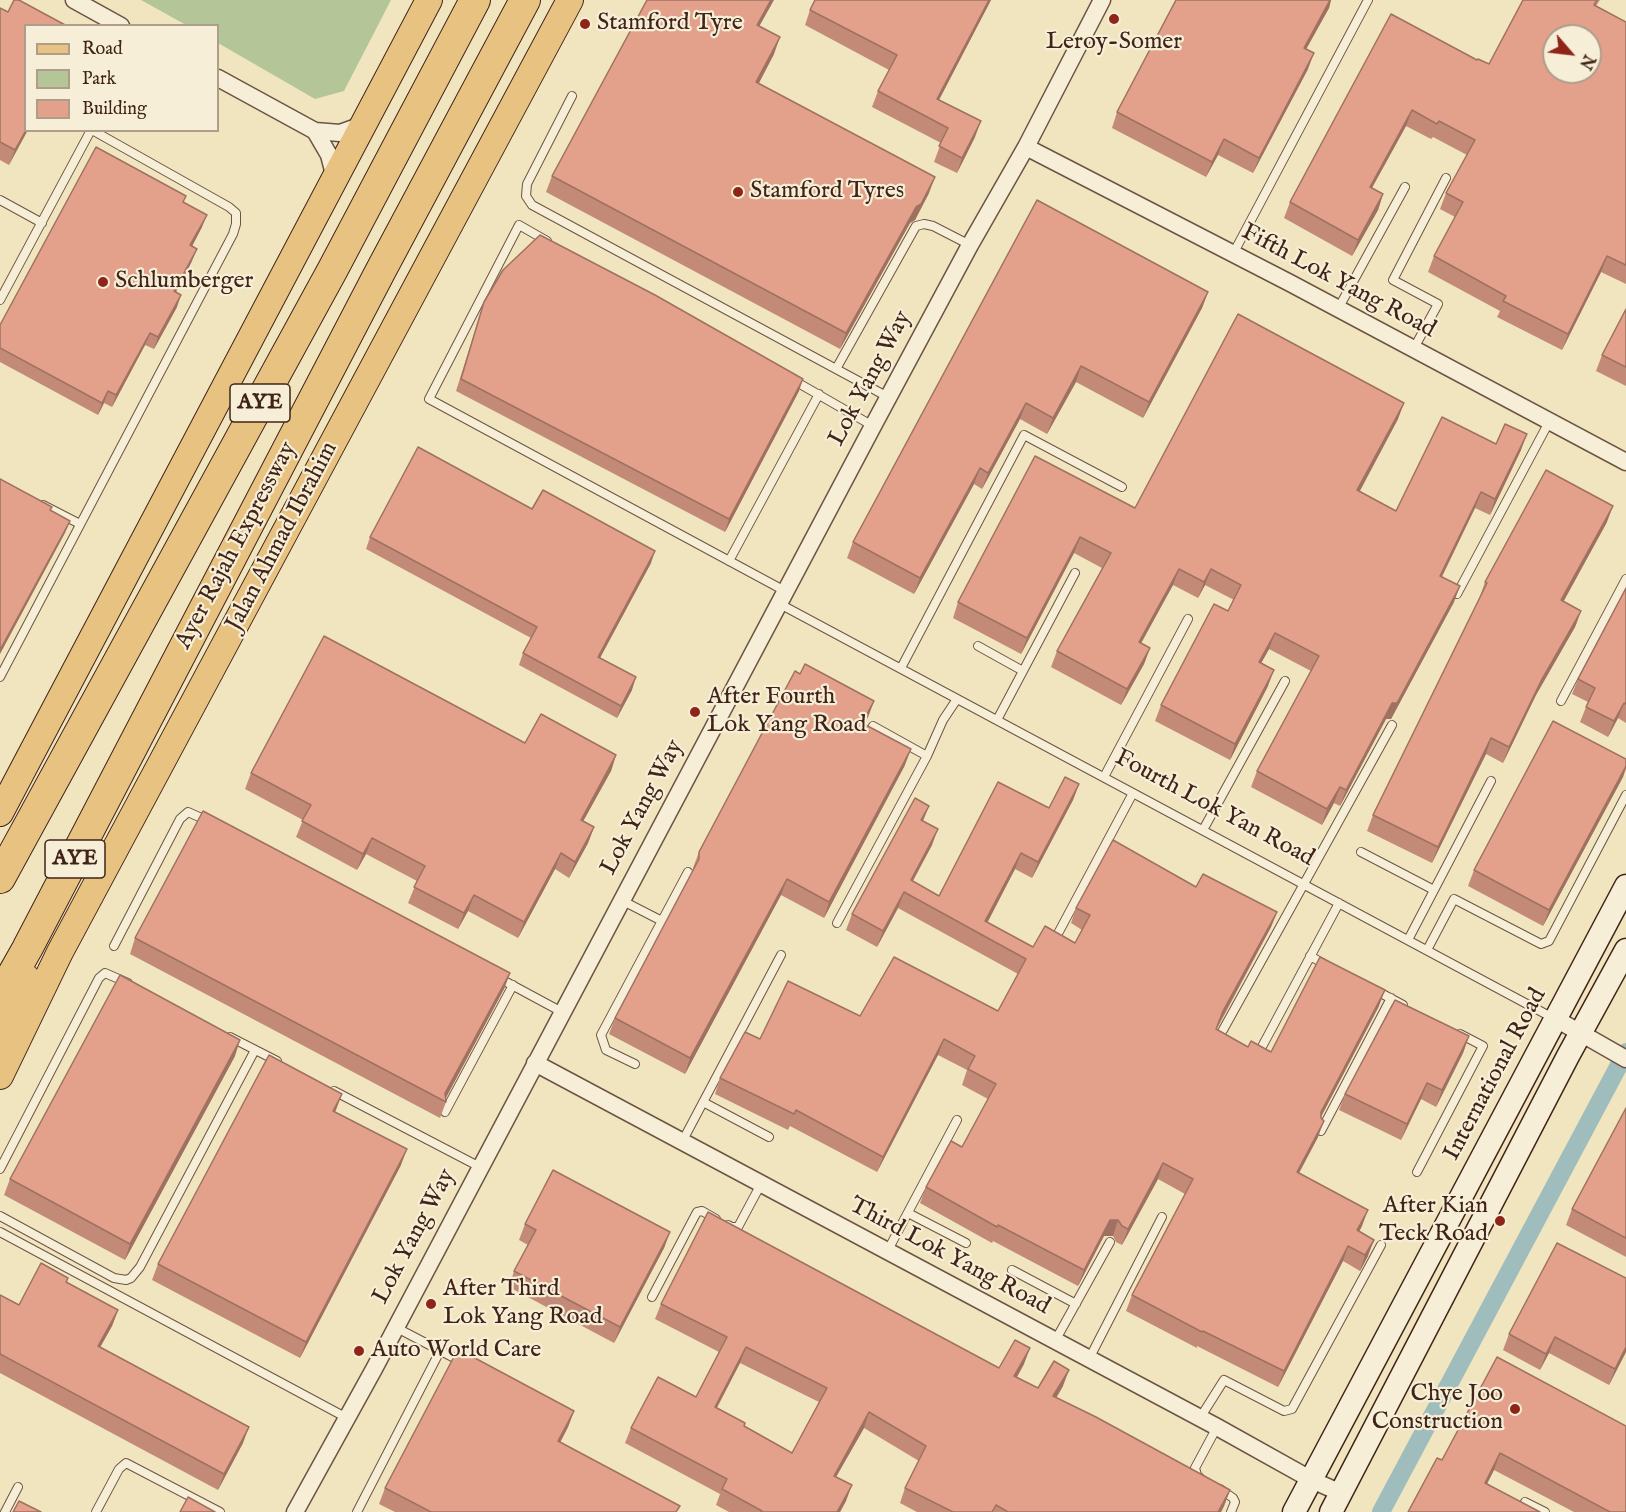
<!DOCTYPE html>
<html>
<head>
<meta charset="utf-8">
<style>
	body { margin:0 }
	#map { position:relative; width:1626px; height:1512px; overflow:hidden; background:#f1e5c0; font-family:"IM FELL English",serif }
	canvas { display:block }
	.legend { position:absolute; left:24px; top:24px; width:195px; height:108px; box-sizing:border-box; background:#f6eed6; border:2px solid #ad9d8a; margin:0; padding:8px 10px; list-style:none; font-size:18px; color:#402419 }
	.legend li { display:flex; align-items:center; gap:12px; height:30px }
	.legend b { width:30px; border:2px solid #ad9d8a }
	.north { position:absolute; left:1542px; top:24px; width:60px; height:60px; box-sizing:border-box; background:#f6eed6; border:2px solid #ad9d8a; border-radius:50%; rotate:118deg; font-size:16px; font-weight:700; line-height:24px; text-align:center; color:#402419 }
	.north::after { content:''; display:block; margin:auto; width:21px; height:27px; background:#8f2418; clip-path:polygon(50% 0,100% 100%,50% 72%,0 100%) }
</style>
</head>
<body>
<div id="map">
<canvas width="1626" height="1512"></canvas>
<ul class="legend">
<li><b style="height:8px;background:#e8c280"></b>Road</li>
<li><b style="height:16px;background:#b4c697"></b>Park</li>
<li><b style="height:16px;background:#e3a18b"></b>Building</li>
</ul>
<div class="north">N</div>
</div>
<script>
const context = document.querySelector('canvas').getContext('2d');
context.lineJoin = 'round';
function fillPath(path, color) {
  context.fillStyle = color;
  context.fill(path, 'evenodd');
}
function toPath(rows) {
  const path = new Path2D();
  for (const r of rows) {
    path.moveTo(r[0], r[1]);
    for (let i = 2; i < r.length; i += 2) path.lineTo(r[i], r[i + 1]);
  }
  return path;
}
function stroke(path, color, width, dash) {
  context.strokeStyle = color;
  context.lineWidth = width;
  context.lineCap = dash ? 'butt' : 'round';
  context.setLineDash(dash || []);
  context.stroke(path);
}
function label(font, color, halo, rows, align = 'center') {
  context.font = font + ' "IM FELL English",serif';
  context.lineWidth = 4.5;
  context.setLineDash([]);
  context.textBaseline = 'middle';
  context.strokeStyle = halo;
  context.fillStyle = color;
  for (const [text, x, y, turn = 0] of rows) {
    context.save();
    context.translate(x, y);
    context.rotate((+turn || 0) * Math.PI / 180);
    context.textAlign = isNaN(turn) ? turn : align;
    if (halo) context.strokeText(text, 0, 0);
    context.fillText(text, 0, 0);
    context.restore();
  }
}
const green = toPath([
	[141,0,391,0,344,91,315,99,218,43,218,26,186,25]
]);
const canal = toPath([
	[1381,1512,1626,1052]
]);
const lane = toPath([
	[572,96,527,184,526,196,532,205,888,397],
	[0,200,42,223],
	[547,241,519,225,429,399,785,591],
	[1233,254,1368,0],
	[0,300,91,130],
	[1338,309,1405,187],
	[1413,350,1438,304,1393,280,1446,178],
	[836,369,916,226,924,224,933,226,970,245],
	[793,380,873,426],
	[43,505,80,524],
	[729,561,819,394],
	[1457,594,1549,422],
	[778,603,1555,1019],
	[978,646,1023,671],
	[901,668,1024,435,1122,487],
	[0,677,233,234,236,224,236,213,229,207,92,130],
	[1561,701,1626,579],
	[997,720,1075,573],
	[873,726,927,756],
	[1104,777,1188,619],
	[1203,830,1285,681],
	[1361,852,1434,890],
	[621,900,662,921],
	[837,923,927,756,943,720,957,699],
	[1408,940,1491,781],
	[1054,941,1133,793],
	[114,946,180,819,188,812,208,821],
	[1427,950,1454,899,1541,944,1549,941,1626,795],
	[1310,956,1326,965],
	[497,977,562,1012],
	[1375,990,1403,1005],
	[1223,1030,1392,725],
	[230,1037,277,1061],
	[1257,1056,1339,903],
	[635,1064,606,1050,601,1035,688,872],
	[334,1091,480,1167],
	[703,1102,769,1137],
	[445,1112,513,985],
	[1321,1131,1391,998],
	[682,1142,781,955],
	[0,1169,99,978,105,973,128,983],
	[1417,1172,1483,1046,1460,1034],
	[908,1213,966,1243],
	[0,1216,114,1278,126,1280,131,1278,140,1267,255,1050],
	[728,1225,732,1227,738,1227,761,1184],
	[0,1232,347,1418],
	[888,1250,957,1120],
	[1012,1270,1076,1304],
	[652,1297,697,1212,702,1211,716,1219],
	[395,1327,462,1362],
	[1055,1341,1110,1242],
	[1089,1359,1162,1217],
	[1200,1418,1224,1380,1284,1411,1292,1409,1381,1245],
	[1201,1479,1197,1475,1195,1468,1217,1427],
	[1220,1489,1233,1498,1235,1502,1231,1512],
	[1525,1502,1545,1512],
	[5,1512,18,1487],
	[96,1512,119,1469,126,1463,220,1512],
	[357,1512,440,1351]
]);
const street = toPath([
	[74,0,121,26],
	[218,78,315,131,340,133,365,124],
	[315,131,329,155,335,178],
	[1026,147,1290,283,1626,462],
	[1556,1019,1626,1059],
	[535,1063,1217,1427,1312,1480,1341,1493],
	[295,1512,374,1369,873,426,970,245,1026,147,1102,0]
]);
const secondary = toPath([
	[1294,1512,1626,886],
	[1331,1512,1568,1056,1626,950]
]);
const primary = toPath([
	[0,813,429,0],
	[0,1076,60,952,570,0]
]);
const highway = toPath([
	[0,878,333,269,475,0],
	[0,997,27,949,380,272,525,0],
	[0,1035,25,979]
]);
const wall = toPath([
	[815,0,991,0,939,100,975,137,957,173,934,162,941,143,872,107,878,91,889,70,805,25,810,10],
	[1176,0,1331,0,1329,8,1306,49,1308,69,1253,173,1218,155,1206,177,1112,128,1117,112],
	[1523,0,1600,0,1596,6,1626,22,1626,284,1601,272,1562,350,1497,317,1500,311,1428,272,1434,256,1455,217,1440,209,1446,193,1467,155,1433,137,1431,139,1406,126,1372,188,1383,194,1378,210,1352,256,1284,218,1290,202,1477,60,1489,64],
	[0,8,8,12,26,130,9,165,0,160],
	[759,27,774,54,759,83,929,193,915,220,910,223,840,349,546,192,552,176],
	[1037,200,1208,292,1202,308,1143,418,1076,382,1047,434,1020,419,982,489,974,484,914,594,847,558,853,542],
	[183,203,202,227,192,246,192,261,176,292,177,307,154,349,145,345,112,407,104,403,98,415,0,362,0,325],
	[484,302,799,391,725,532,456,391],
	[1626,309,1626,386,1596,371,1602,355],
	[1398,419,1359,491,1396,511,1496,444,1521,450,1490,515,1475,508,1442,577,1454,602,1391,719,1386,719,1340,806,1334,803,1322,825,1251,787,1257,771,1311,671,1269,649,1261,663,1268,686,1230,760,1155,721,1161,705,1228,611,1234,600,1205,585,1198,598,1173,585,1141,643,1150,648,1144,664,1121,705,1051,667,1057,651,1102,568,1074,553,1021,654,953,618,958,602,1135,508],
	[532,509,651,563,600,658,632,690,617,718,519,665,523,653,531,638,366,549,370,537],
	[1607,522,1563,602,1581,611,1575,627,1536,695,1503,763,1486,754,1432,863,1367,831,1373,815,1479,599,1485,582],
	[1626,588,1626,723,1618,718,1608,737,1580,722,1588,702,1572,694,1578,679],
	[800,674,874,701,868,717,864,724,905,765,824,918,781,895,685,1074,609,1034,615,1018,693,871,693,868,699,852],
	[525,743,616,755,611,771,583,821,594,827,588,843,569,878,555,869,518,938,468,911,458,929,408,903,417,881,366,854,357,870,296,837,303,820,245,789,251,773],
	[1626,759,1626,769,1623,777,1543,926,1468,886,1474,870],
	[1079,784,1073,800,1032,878,1015,869,987,922,1033,947,1075,943,1082,930,1071,923,1076,908,1196,887,1277,912,1271,927,1217,1029,1248,1047,1271,1052,1379,1006,1321,1117,1318,1137,1299,1173,1362,1226,1359,1232,1368,1256,1360,1271,1343,1261,1278,1387,1197,1346,1197,1348,1126,1311,1132,1295,1185,1194,1158,1179,1122,1245,1116,1242,1113,1236,1104,1236,1078,1286,993,1241,992,1243,920,1203,926,1187,962,1147,988,1099,962,1085,967,1070,938,1055,877,1172,790,1126,788,1130,715,1094,720,1078,760,1039,860,1016,998,1011,1018,974,898,908,877,947,846,930,852,914,923,821,932,845,913,881,939,896],
	[135,938,510,973,504,989,446,1098,446,1102,440,1118,130,954],
	[1469,1036,1463,1053,1436,1107,1421,1099,1401,1140,1339,1110,1345,1094],
	[235,1056,125,1260,4,1195,10,1179],
	[1626,1108,1626,1257,1566,1225,1572,1209],
	[335,1112,401,1165,300,1358,152,1280,158,1264],
	[525,1224,670,1232,664,1248,614,1343,509,1287,514,1271,528,1245,519,1240],
	[68,1278,67,1282,118,1310,112,1326,100,1347,243,1443,218,1490,0,1373,0,1295,19,1305],
	[1626,1278,1626,1352,1609,1385,1549,1353,1540,1370,1503,1350,1509,1334],
	[661,1304,999,1368,1024,1364,1017,1377,1038,1388,1063,1386,1056,1398,1230,1490,1224,1506,1221,1512,917,1512,900,1503,905,1488,919,1461,864,1428,836,1477,846,1501,840,1512,729,1512,716,1505,720,1494,625,1443,631,1428,696,1397,719,1352,655,1319],
	[740,1363,819,1402,792,1453,744,1426,717,1408],
	[1497,1357,1626,1512,1574,1512,1494,1470,1487,1484,1442,1460],
	[574,1411,568,1427,560,1443,677,1512,395,1512,379,1504,385,1488]
]);
const shadedWall = toPath([
	[771,0,774,0,751,41,757,25],
	[989,0,991,0,931,115,937,99],
	[1330,0,1331,0,1329,8,1298,64,1304,48],
	[780,37,774,54,751,98,756,82],
	[1314,53,1308,69,1253,173,1259,158],
	[1412,110,1406,126,1364,202,1370,187],
	[981,121,975,137,957,173,962,158],
	[26,130,28,130,9,165,15,150],
	[1224,139,1218,155,1206,177,1212,162],
	[935,177,929,193,915,220,910,223,840,349,846,333,916,207],
	[1383,194,1378,210,1352,256,1358,240],
	[207,215,202,227,186,258,190,245],
	[197,249,192,261,170,303,174,291],
	[1607,256,1601,272,1562,350,1568,334],
	[1208,292,1202,308,1143,418,1149,402],
	[181,295,177,307,154,349,158,337],
	[150,333,145,345,112,407,116,395],
	[1081,366,1076,382,1047,434,1053,418],
	[803,379,799,391,725,532,729,519],
	[108,391,104,403,98,415,102,403],
	[1026,403,1020,419,982,489,988,473],
	[1404,403,1398,419,1352,506,1357,490],
	[1527,434,1521,450,1490,515,1495,499],
	[980,468,974,484,914,594,920,578],
	[1481,492,1475,508,1434,592,1440,576],
	[1613,506,1607,522,1555,617,1561,600],
	[70,521,65,533,0,654,0,650],
	[1080,537,1074,553,1021,654,1027,638],
	[655,551,651,563,594,669,598,657],
	[1179,569,1173,585,1133,658,1139,642],
	[1211,569,1205,585,1198,598,1204,582],
	[1460,586,1454,602,1391,719,1386,719,1340,806,1346,790,1392,703],
	[1581,611,1575,627,1536,695,1503,763,1509,747,1542,679],
	[1275,633,1269,649,1253,678,1259,662],
	[1150,648,1144,664,1121,705,1127,689],
	[1274,670,1268,686,1230,760,1235,744],
	[636,677,632,690,617,718,621,706],
	[874,701,868,717,856,739,862,723],
	[1624,703,1618,718,1608,737,1614,721],
	[1491,738,1486,754,1432,863,1438,847],
	[911,749,905,765,824,918,829,902],
	[616,755,611,771,575,836,581,820],
	[1626,766,1623,777,1543,926,1549,910],
	[1079,784,1073,800,1032,878,1038,862],
	[1340,787,1334,803,1322,825,1327,809],
	[929,806,923,821,921,820],
	[594,827,588,843,569,878,575,862],
	[938,829,932,845,906,893,911,880],
	[372,838,366,854,357,870,363,854],
	[561,853,555,869,518,938,524,922],
	[1021,853,1015,869,980,937,985,921],
	[787,879,781,895,685,1074,690,1058],
	[904,892,898,908,877,947,883,931],
	[474,895,468,911,458,929,464,913],
	[1277,912,1271,927,1217,1027,1210,1044,1223,1011],
	[510,973,504,989,444,1101,445,1093],
	[1385,990,1379,1006,1315,1128,1321,1112],
	[1469,1036,1463,1053,1436,1107,1442,1090],
	[944,1039,938,1055,877,1172,883,1157],
	[240,1040,235,1056,125,1260,130,1244],
	[1427,1083,1421,1099,1401,1140,1407,1124],
	[342,1094,336,1110,327,1127,333,1111],
	[1324,1121,1318,1137,1291,1188,1297,1172],
	[407,1149,401,1165,300,1358,306,1342],
	[1163,1163,1158,1179,1122,1245,1128,1229],
	[1368,1210,1362,1226,1351,1246,1357,1230],
	[1110,1220,1118,1220,1113,1236,1104,1236,1078,1286,1084,1270],
	[670,1232,664,1248,614,1343,620,1327],
	[1374,1240,1368,1256,1360,1271,1365,1255],
	[1348,1246,1343,1261,1278,1387,1284,1371],
	[118,1310,112,1326,92,1362,98,1346],
	[1555,1337,1549,1353,1540,1370,1546,1354],
	[746,1347,740,1363,709,1422,715,1407],
	[1626,1347,1626,1352,1609,1385,1615,1369],
	[1030,1348,1024,1364,1009,1391,1014,1376],
	[1069,1370,1063,1386,1048,1412,1053,1396],
	[574,1411,568,1427,552,1457,558,1441],
	[869,1412,864,1428,828,1491,834,1476],
	[249,1427,243,1443,218,1490,224,1474],
	[1500,1453,1494,1470,1479,1499,1485,1483],
	[852,1485,846,1501,840,1512,837,1512],
	[1230,1490,1224,1506,1221,1512,1218,1512]
]);
const building = toPath([
	[14,0,19,0,67,26,26,26,26,130,15,150,0,142,0,8,8,12,14,0],
	[647,0,771,0,757,25,780,37,756,82,935,177,921,204,916,207,846,333,552,176,647,0],
	[815,0,989,0,937,99,981,121,962,158,939,146,948,128,878,91,897,55,810,10,815,0],
	[1176,0,1330,0,1304,48,1314,53,1259,158,1224,139,1212,162,1117,112,1176,0],
	[1523,0,1597,0,1594,5,1626,22,1626,265,1607,256,1568,334,1503,301,1506,296,1434,256,1463,202,1446,193,1475,140,1439,121,1437,124,1412,110,1370,187,1383,194,1358,240,1290,202,1391,14,1477,60,1478,59,1489,64,1523,0],
	[1554,36,1590,36,1590,72,1554,72,1554,36],
	[96,147,186,196,183,202,207,215,190,245,197,249,174,291,181,295,158,337,150,333,116,395,108,391,102,403,0,348,0,325,96,147],
	[1037,200,1208,292,1149,402,1081,366,1053,418,1026,403,988,473,980,468,920,578,853,542,1037,200],
	[540,235,655,295,803,379,729,519,461,379,484,302,503,270,540,235],
	[1626,309,1626,367,1602,355,1626,309],
	[1238,314,1404,403,1357,490,1396,511,1442,417,1496,444,1505,424,1527,434,1495,499,1481,492,1440,576,1460,586,1397,703,1392,703,1346,790,1340,787,1327,809,1257,771,1319,656,1275,633,1259,662,1274,670,1235,744,1161,705,1214,604,1228,611,1241,585,1211,569,1204,582,1179,569,1139,642,1150,648,1127,689,1057,651,1111,553,1080,537,1027,638,958,602,1035,456,1135,508,1238,314],
	[418,447,532,509,543,490,655,551,598,657,636,677,621,706,523,653,537,627,370,537,418,447],
	[1546,470,1613,506,1561,600,1581,611,1542,679,1509,747,1491,738,1438,847,1373,815,1487,583,1485,582,1546,470],
	[0,479,52,507,50,510,70,521,0,650,0,479],
	[1626,588,1626,704,1624,703,1614,721,1586,707,1595,688,1578,679,1626,588],
	[324,636,525,743,541,714,616,755,581,820,594,827,575,862,561,853,524,922,474,895,464,913,414,887,425,866,372,838,363,854,302,821,311,805,251,773,324,636],
	[805,664,874,701,862,723,911,749,829,902,787,879,690,1058,615,1018,699,859,699,852,795,671,800,674,805,664],
	[1553,721,1626,759,1626,766,1549,910,1474,870,1553,721],
	[1065,777,1079,784,1038,862,1021,853,985,921,1033,947,1045,926,1075,943,1090,915,1076,908,1113,840,1196,887,1203,874,1277,912,1223,1011,1216,1029,1248,1047,1251,1041,1271,1052,1320,957,1385,990,1321,1112,1321,1118,1324,1121,1297,1172,1368,1210,1357,1230,1374,1240,1365,1255,1348,1246,1284,1371,1203,1331,1202,1332,1132,1295,1193,1179,1163,1163,1128,1229,1122,1226,1118,1220,1110,1220,1084,1270,998,1225,997,1227,926,1187,951,1141,962,1147,996,1084,968,1069,975,1056,944,1039,883,1157,796,1110,794,1114,720,1078,745,1032,760,1039,788,981,860,1016,894,957,998,1011,1026,959,904,892,883,931,852,914,915,798,929,806,921,820,938,829,911,880,939,896,998,782,1049,808,1065,777],
	[203,811,510,973,445,1093,446,1102,135,938,203,811],
	[120,975,240,1040,130,1244,10,1179,120,975],
	[1395,1000,1469,1036,1442,1090,1427,1083,1407,1124,1345,1094,1395,1000],
	[269,1055,342,1094,333,1111,407,1149,306,1342,158,1264,269,1055],
	[1626,1108,1626,1238,1572,1209,1626,1108],
	[553,1170,670,1232,620,1327,514,1271,536,1230,525,1224,553,1170],
	[708,1212,999,1368,1015,1340,1030,1348,1014,1376,1038,1388,1054,1361,1069,1370,1053,1396,1096,1417,1230,1490,1218,1512,1008,1512,996,1505,992,1512,953,1512,905,1488,926,1446,869,1412,834,1476,852,1485,837,1512,761,1512,762,1511,722,1489,727,1479,631,1428,658,1377,696,1397,727,1337,661,1304,708,1212],
	[746,1347,827,1388,792,1453,744,1426,745,1423,715,1407,746,1347],
	[1557,1243,1626,1278,1626,1347,1615,1369,1555,1337,1546,1354,1509,1334,1557,1243],
	[41,1263,68,1278,66,1282,118,1310,98,1346,249,1427,224,1474,0,1354,0,1295,19,1305,41,1263],
	[458,1349,574,1411,558,1441,680,1506,676,1512,431,1512,385,1488,458,1349],
	[1497,1357,1626,1426,1626,1512,1610,1512,1500,1453,1485,1483,1540,1512,1408,1512,1437,1458,1442,1460,1497,1357],
	[188,1497,215,1512,180,1512,188,1497],
	[19,1501,41,1512,13,1512,19,1501]
]);
const markers = [
	[1114,19,6,"#8f2418"],
	[585,24,6,"#8f2418"],
	[738,192,6,"#8f2418"],
	[103,282,6,"#8f2418"],
	[695,712,6,"#8f2418"],
	[1500,1221,6,"#8f2418"],
	[431,1304,6,"#8f2418"],
	[359,1351,6,"#8f2418"],
	[1515,1409,6,"#8f2418"]
];
const shields = [
	[260,403,60],
	[75,859,60]
];
const shieldNames = [
	["AYE",260,403],
	["AYE",75,859]
];
const poiNames = [
	["Stamford Tyre",597,24],
	["Leroy-Somer",1114,43,"center"],
	["Stamford Tyres",750,192],
	["Schlumberger",115,282],
	["After Fourth",707,698],
	["Lok Yang Road",707,726],
	["After Kian",1488,1207,"right"],
	["Teck Road",1488,1235,"right"],
	["After Third",443,1290],
	["Lok Yang Road",443,1318],
	["Auto World Care",371,1351],
	["Chye Joo",1503,1395,"right"],
	["Construction",1503,1423,"right"]
];
const streetNames = [
	["Fifth Lok Yang Road",1338,282,28],
	["Lok Yang Way",871,379,-62],
	["Jalan Ahmad Ibrahim",283,537,-62],
	["Ayer Rajah Expressway",237,546,-62],
	["Lok Yang Way",643,808,-62],
	["Fourth Lok Yan Road",1214,809,28],
	["International Road",1496,1075,-62],
	["Lok Yang Way",415,1237,-62],
	["Third Lok Yang Road",949,1257,28]
];
fillPath(green, '#b4c697');
stroke(canal, '#9fbdbc', 18);
stroke(lane, '#6c5443', 10);
stroke(street, '#6c5443', 19);
stroke(secondary, '#402419', 25);
stroke(primary, '#402419', 28);
stroke(highway, '#402419', 32);
stroke(lane, '#f6eed6', 8);
stroke(street, '#f6eed6', 16);
stroke(secondary, '#f6eed6', 22);
stroke(primary, '#e8c280', 26);
stroke(highway, '#e8c280', 30);
fillPath(wall, '#c38a78');
fillPath(shadedWall, '#9f7161');
fillPath(building, '#e3a18b');
stroke(building, '#9f7161', 1.5);
for (const [x, y, r, color] of markers) {
  const dot = new Path2D();
  dot.arc(x, y, r, 0, 2 * Math.PI);
  context.fillStyle = color;
  context.fill(dot);
  stroke(dot, '#f6eed6', 2);
}
for (const [x, y, w] of shields) {
  const box = new Path2D();
  box.roundRect(x - w / 2, y - 19, w, 38, 4.5);
  context.fillStyle = '#f6eed6';
  context.fill(box);
  stroke(box, '#402419', 1.5);
}
label('bold 22px', '#402419', null, shieldNames);
label('24px', '#402419', '#f6eed6', poiNames, 'left');
label('24px', '#402419', '#f6eed6', streetNames);
</script>
</body>
</html>
